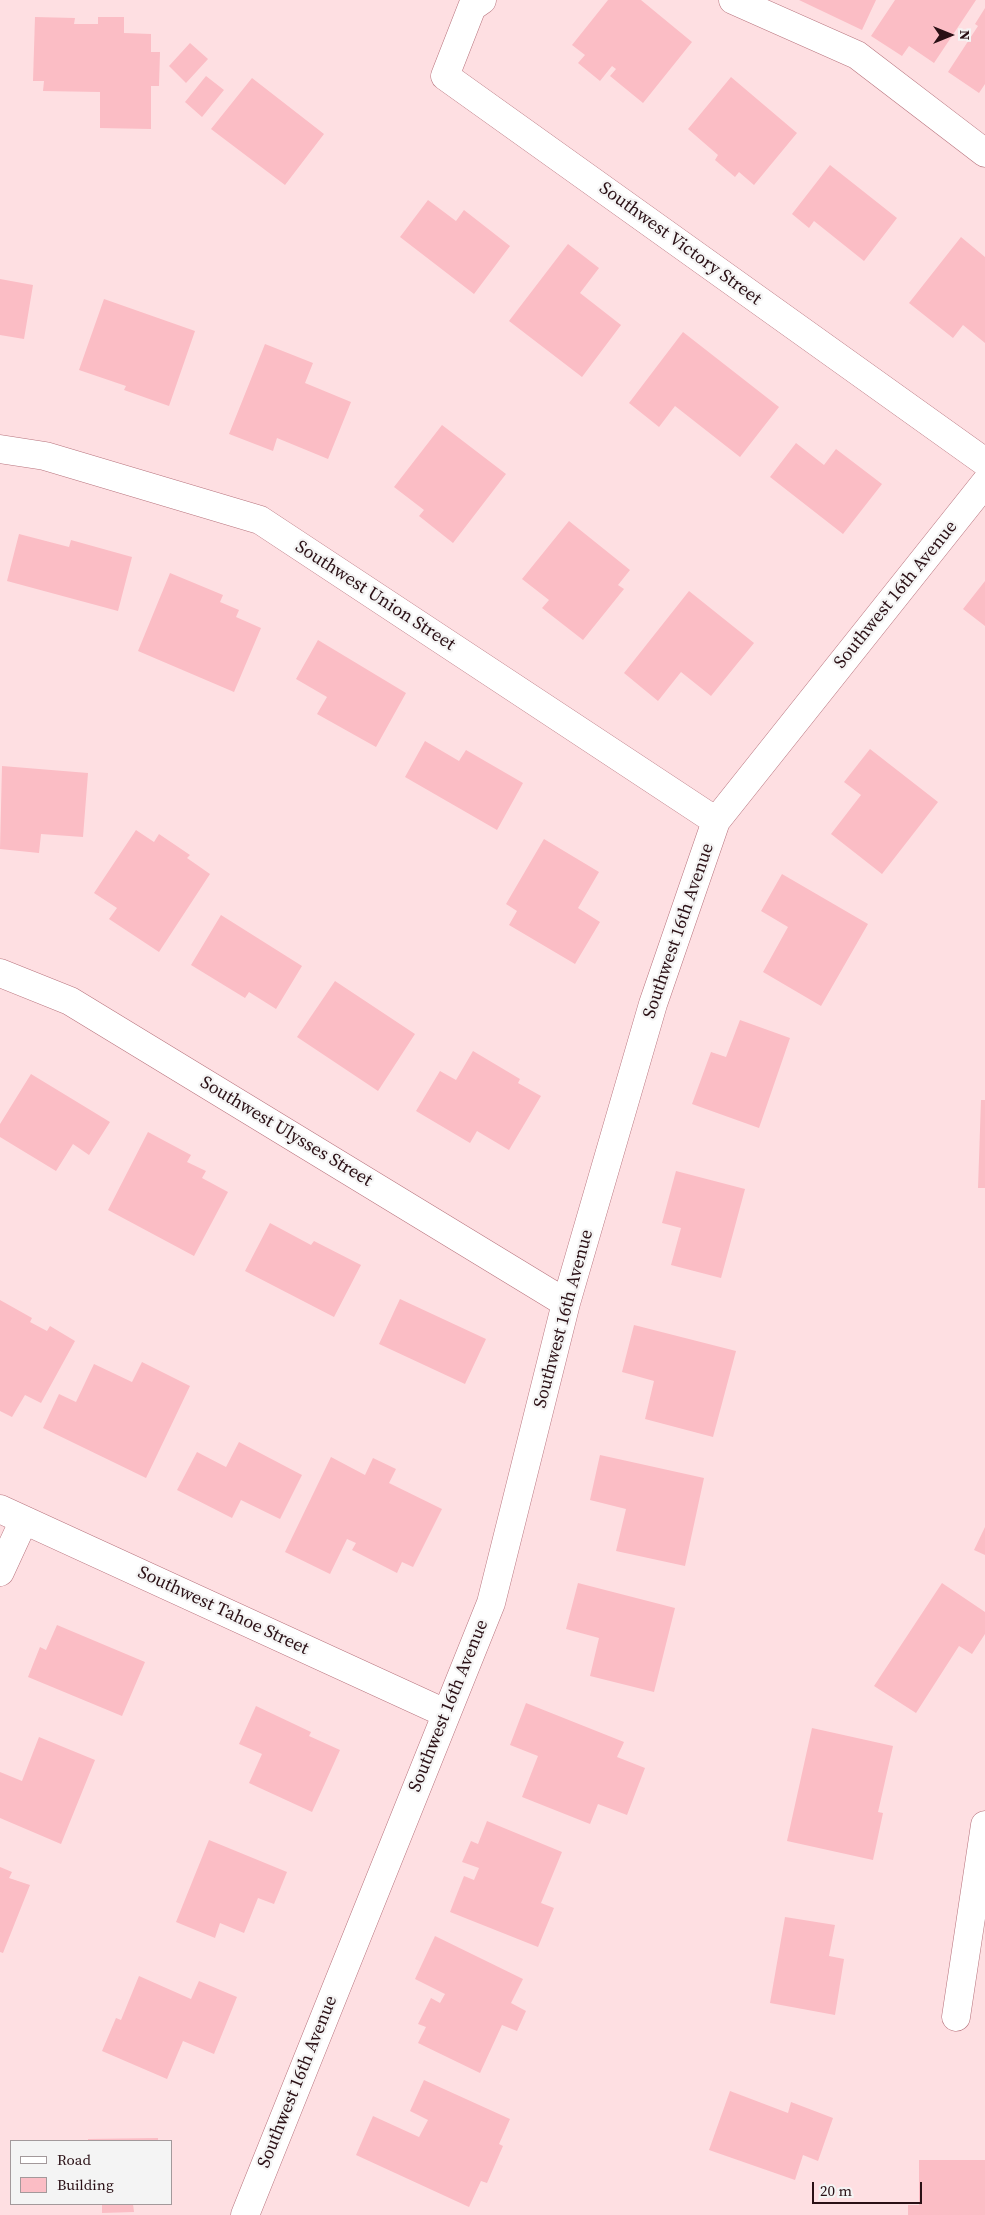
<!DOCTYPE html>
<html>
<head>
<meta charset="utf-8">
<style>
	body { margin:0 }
	#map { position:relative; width:985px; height:2215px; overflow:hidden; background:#fedfe2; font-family:"Source Serif 4",serif }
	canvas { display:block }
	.legend { position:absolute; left:10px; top:2140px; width:162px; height:65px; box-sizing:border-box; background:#f4f4f4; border:1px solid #a3999b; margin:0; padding:6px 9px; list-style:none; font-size:15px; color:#2a1015 }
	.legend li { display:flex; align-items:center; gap:10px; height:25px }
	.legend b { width:25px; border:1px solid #a3999b }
	.north { position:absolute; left:925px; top:10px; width:50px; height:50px; -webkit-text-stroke:4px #f4f4f4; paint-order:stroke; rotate:90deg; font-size:14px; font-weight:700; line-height:20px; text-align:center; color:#2a1015 }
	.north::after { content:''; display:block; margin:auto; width:18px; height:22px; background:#2a1015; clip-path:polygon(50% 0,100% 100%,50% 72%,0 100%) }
	.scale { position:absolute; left:812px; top:2182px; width:110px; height:22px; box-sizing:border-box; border:2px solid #2a1015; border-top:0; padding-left:6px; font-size:15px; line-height:18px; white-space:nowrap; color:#2a1015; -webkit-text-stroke:4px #f4f4f4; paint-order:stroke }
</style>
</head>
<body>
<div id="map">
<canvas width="985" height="2215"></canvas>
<ul class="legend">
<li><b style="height:6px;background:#fff"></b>Road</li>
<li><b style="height:14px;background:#fbbdc5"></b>Building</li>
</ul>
<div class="north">N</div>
<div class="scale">20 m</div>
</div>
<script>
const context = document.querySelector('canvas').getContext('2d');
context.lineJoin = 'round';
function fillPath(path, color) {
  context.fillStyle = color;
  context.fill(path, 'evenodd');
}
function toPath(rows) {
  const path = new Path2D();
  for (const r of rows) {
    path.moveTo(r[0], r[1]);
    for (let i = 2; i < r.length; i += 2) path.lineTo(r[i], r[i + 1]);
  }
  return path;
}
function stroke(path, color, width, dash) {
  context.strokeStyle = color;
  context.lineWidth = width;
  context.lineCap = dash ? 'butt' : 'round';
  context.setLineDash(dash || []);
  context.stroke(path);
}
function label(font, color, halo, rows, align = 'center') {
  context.font = font + ' "Source Serif 4",serif';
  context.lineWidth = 4.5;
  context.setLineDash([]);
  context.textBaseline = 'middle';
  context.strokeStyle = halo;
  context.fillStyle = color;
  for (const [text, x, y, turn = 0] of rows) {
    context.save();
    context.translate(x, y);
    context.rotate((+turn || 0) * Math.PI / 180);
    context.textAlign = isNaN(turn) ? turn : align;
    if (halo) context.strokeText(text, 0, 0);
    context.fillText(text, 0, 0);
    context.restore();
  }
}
const building = toPath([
	[608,0,641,0,692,42,643,103,610,76,616,69,612,66,600,81,578,63,585,55,572,45],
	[799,0,876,0,862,30],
	[895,0,976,0,934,63,909,46,902,56,871,36],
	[985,8,985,84,979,93,948,72,978,26,975,24],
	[35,17,75,18,74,24,98,24,98,17,124,17,124,33,151,34,151,52,160,52,159,86,151,86,151,129,100,128,100,92,43,91,44,81,33,81],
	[190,43,208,59,186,83,169,66],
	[206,76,224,90,202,117,185,102],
	[731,77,797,133,754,185,739,172,735,177,715,160,718,155,688,129],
	[252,78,324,134,285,185,211,129],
	[830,165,897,218,864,261,814,221,809,228,792,214],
	[428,200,456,221,464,210,510,246,474,294,400,237],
	[961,237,985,257,985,343,963,325,953,338,909,303],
	[568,244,599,268,580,293,621,325,582,377,509,321],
	[0,279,33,285,24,339,0,335],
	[104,299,195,331,169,406,124,390,126,386,79,370],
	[683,332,779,407,740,457,675,406,659,427,629,403],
	[265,344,313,363,305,383,351,402,328,459,277,438,273,451,229,434],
	[442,425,506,474,453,543,419,516,424,510,394,487],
	[796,443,824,465,836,449,882,484,843,534,770,477],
	[569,521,630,570,618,585,624,589,583,640,542,608,549,600,522,579],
	[19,534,69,547,71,540,132,557,118,611,7,581],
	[170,573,223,595,220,602,239,610,236,617,261,628,234,692,138,651],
	[985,581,985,626,963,609],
	[689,591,754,643,711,696,681,672,658,701,624,673],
	[318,640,406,693,376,747,317,714,327,697,296,679],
	[425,741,459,761,466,750,523,783,497,830,405,777],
	[870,749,938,802,882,874,831,834,861,795,844,782],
	[2,766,88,773,83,837,41,834,39,853,0,849],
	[136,830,154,842,159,834,190,855,187,858,210,874,159,952,109,919,117,908,94,893],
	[544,839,599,872,578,908,600,922,575,964,509,925,517,911,506,904],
	[782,874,868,924,821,1006,763,972,788,927,761,911],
	[221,915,302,966,276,1009,249,992,245,998,191,965],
	[335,981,415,1034,378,1091,297,1037],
	[740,1020,790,1038,759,1128,692,1104,711,1052,726,1057],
	[473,1051,520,1079,518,1083,541,1096,509,1150,477,1131,470,1143,416,1111,440,1071,456,1080],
	[31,1074,110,1122,89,1155,73,1144,56,1171,0,1137,0,1124],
	[981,1100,985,1100,985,1188,978,1188],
	[148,1132,191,1155,187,1162,206,1171,202,1178,228,1192,194,1256,108,1210],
	[676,1171,745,1189,721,1278,671,1265,681,1228,662,1223],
	[270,1223,311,1245,314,1241,361,1265,334,1317,245,1271],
	[400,1299,486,1339,465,1384,379,1344],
	[0,1300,32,1318,30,1322,47,1331,50,1326,75,1341,41,1403,25,1395,12,1417,0,1411],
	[634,1325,736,1351,713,1437,645,1419,654,1381,622,1372],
	[142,1362,190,1386,146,1478,43,1428,59,1394,76,1402,94,1364,132,1382],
	[239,1442,302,1475,280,1519,241,1500,232,1518,177,1490,197,1452,226,1467],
	[600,1455,704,1478,685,1566,616,1551,626,1509,590,1500],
	[331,1457,365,1475,373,1458,396,1469,389,1483,442,1509,413,1567,402,1562,397,1573,352,1550,356,1543,347,1539,330,1574,285,1552],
	[985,1527,985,1555,974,1550],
	[578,1583,675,1608,654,1692,590,1676,599,1638,566,1629],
	[942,1583,985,1612,985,1634,972,1654,959,1646,916,1713,874,1686],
	[57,1625,145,1662,122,1716,28,1677,40,1647,46,1650],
	[526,1703,624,1742,617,1757,645,1768,627,1815,598,1804,590,1824,522,1797,538,1756,510,1745],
	[256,1706,311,1732,309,1736,340,1750,312,1812,249,1783,262,1754,239,1744],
	[812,1728,893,1746,878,1812,883,1813,873,1860,787,1841],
	[39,1737,95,1760,61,1844,0,1818,0,1772,22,1781],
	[487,1821,562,1852,541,1903,554,1908,538,1947,450,1912,464,1876,474,1880,479,1868,462,1862,471,1841,478,1844],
	[209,1840,287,1872,274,1904,258,1898,244,1933,220,1923,215,1938,176,1922],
	[0,1867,12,1872,9,1878,30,1885,3,1953,0,1952],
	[785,1917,835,1925,829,1956,844,1959,835,2015,770,2003],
	[435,1936,523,1979,511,2003,526,2011,517,2031,502,2025,480,2073,418,2043,426,2027,418,2024,431,1998,440,2003,445,1994,415,1979],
	[139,1976,191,1999,199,1981,237,1997,214,2054,183,2041,167,2079,102,2051,116,2018,121,2020],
	[424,2080,510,2119,499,2144,503,2146,487,2183,481,2181,469,2207,356,2155,373,2116,419,2137,428,2120,410,2111],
	[730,2091,788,2113,791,2102,833,2118,818,2161,803,2155,795,2180,709,2150],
	[158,2138,158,2141,88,2141,88,2139],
	[919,2160,985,2160,985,2215,908,2215,908,2205,919,2205],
	[102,2204,133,2204,134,2212,102,2213]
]);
const minor = toPath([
	[482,0,472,7,445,76,985,462],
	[733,0,857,55,985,153],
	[0,449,45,456,260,520,716,821],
	[0,973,70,1001,566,1303],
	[0,1509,445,1713],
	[0,1572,24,1520],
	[956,2017,985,1825],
	[245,2215,491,1603,566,1303,653,1004,716,821,985,483]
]);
const streetNames = [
	["Southwest Victory Street",680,244,36],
	["Southwest 16th Avenue",896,595,-51],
	["Southwest Union Street",375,596,33],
	["Southwest 16th Avenue",679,931,-71],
	["Southwest Ulysses Street",286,1132,31],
	["Southwest 16th Avenue",564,1319,-75],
	["Southwest Tahoe Street",223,1611,25],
	["Southwest 16th Avenue",449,1706,-68],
	["Southwest 16th Avenue",298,2082,-68]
];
fillPath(building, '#fbbdc5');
stroke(minor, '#b7737d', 29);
stroke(minor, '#fff', 28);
label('18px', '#2a1015', '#f4f4f4', streetNames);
</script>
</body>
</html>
